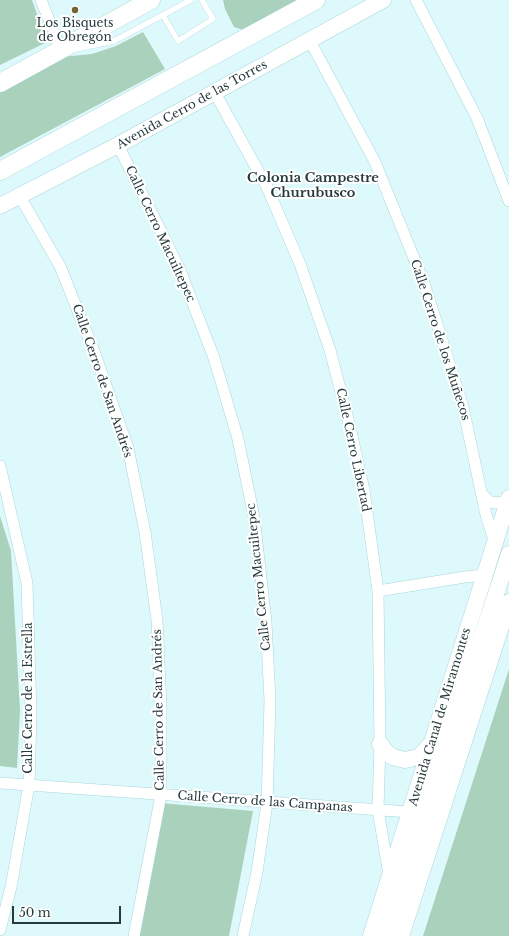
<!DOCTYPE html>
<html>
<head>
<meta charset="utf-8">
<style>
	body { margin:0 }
	#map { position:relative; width:509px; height:936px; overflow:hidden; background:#def9fc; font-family:"Libre Baskerville",serif }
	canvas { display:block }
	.scale { position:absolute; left:12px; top:906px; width:109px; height:18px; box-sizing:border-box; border:2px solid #283b3c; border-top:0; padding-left:5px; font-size:12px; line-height:14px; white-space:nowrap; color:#283b3c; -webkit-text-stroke:3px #fff; paint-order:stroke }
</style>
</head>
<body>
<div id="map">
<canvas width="509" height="936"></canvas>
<div class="scale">50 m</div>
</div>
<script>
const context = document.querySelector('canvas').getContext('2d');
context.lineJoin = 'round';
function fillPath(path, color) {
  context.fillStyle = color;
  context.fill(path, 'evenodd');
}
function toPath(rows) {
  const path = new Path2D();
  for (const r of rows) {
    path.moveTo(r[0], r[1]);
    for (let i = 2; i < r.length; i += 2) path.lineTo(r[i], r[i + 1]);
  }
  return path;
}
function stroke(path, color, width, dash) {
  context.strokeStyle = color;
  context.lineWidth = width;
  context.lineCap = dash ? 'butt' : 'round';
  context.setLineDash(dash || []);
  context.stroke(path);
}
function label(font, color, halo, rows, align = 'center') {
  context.font = font + ' "Libre Baskerville",serif';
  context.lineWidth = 4;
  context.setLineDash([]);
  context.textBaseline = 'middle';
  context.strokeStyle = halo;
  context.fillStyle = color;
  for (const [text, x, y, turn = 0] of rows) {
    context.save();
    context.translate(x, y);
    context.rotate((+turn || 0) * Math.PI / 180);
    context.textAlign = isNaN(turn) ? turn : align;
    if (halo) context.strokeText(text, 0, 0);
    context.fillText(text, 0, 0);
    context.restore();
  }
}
const green = toPath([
	[0,0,32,0,47,42,0,65],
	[223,0,300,0,247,31,234,27,225,9],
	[143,32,165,69,0,157,0,90,61,57,92,54,116,46],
	[0,516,11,551,20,710,17,768,0,766],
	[509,669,509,936,423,936],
	[160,803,253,811,229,936,136,936]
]);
const lane = toPath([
	[163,15,178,41,213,19,202,0],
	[76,49,114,41,191,0]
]);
const street = toPath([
	[41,0,61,50],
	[416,0,477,118,509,201],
	[310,41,375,162,424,283,463,407,486,515,495,543],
	[215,93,267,187,300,264,330,350,350,427,364,490,378,591,380,744,378,810,389,875],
	[118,145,180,270,214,358,238,439,254,517,266,622,270,701,267,803,257,872,243,936],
	[19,195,60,266,95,354,128,448,145,532,157,620,161,706,161,795,134,936],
	[0,466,27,583,31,714,29,785,11,887,0,930],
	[482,494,490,502,496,503,505,501,509,498],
	[378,591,465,577,484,575],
	[0,783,410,812]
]);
const secondary = toPath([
	[0,206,118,145,383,0],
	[380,744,387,753,393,757,405,760,419,757,430,745],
	[371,936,509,498],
	[385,936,509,554],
	[401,936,509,602]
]);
const primary = toPath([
	[0,83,151,0],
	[0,171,316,0]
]);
const markers = [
	[75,10,4,"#716532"]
];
const poiNames = [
	["Los Bisquets",75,24],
	["de Obregón",75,38]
];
const streetNames = [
	["Avenida Cerro de las Torres",192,105,-29],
	["Calle Cerro Macuiltepec",160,234,65],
	["Calle Cerro de los Muñecos",440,340,72],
	["Calle Cerro de San Andrés",102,381,71],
	["Calle Cerro Libertad",353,450,78],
	["Calle Cerro Macuiltepec",259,577,-96],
	["Calle Cerro de la Estrella",29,698,-90],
	["Calle Cerro de San Andrés",159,710,-91],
	["Avenida Canal de Miramontes",440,717,-73],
	["Calle Cerro de las Campanas",265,802,4]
];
const neighbourhoodNames = [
	["Colonia Campestre",313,178],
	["Churubusco",313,193]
];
fillPath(green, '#aad1bb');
stroke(lane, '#a7d6da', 6);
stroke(street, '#a7d6da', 12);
stroke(secondary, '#a7d6da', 17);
stroke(primary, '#a7d6da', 19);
stroke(lane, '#fff', 5.5);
stroke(street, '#fff', 11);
stroke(secondary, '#fff', 16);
stroke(primary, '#fff', 18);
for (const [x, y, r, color] of markers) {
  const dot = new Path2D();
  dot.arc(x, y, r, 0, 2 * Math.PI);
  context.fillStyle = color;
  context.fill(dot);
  stroke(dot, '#fff', 1.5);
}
label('12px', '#283b3c', '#fff', poiNames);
label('12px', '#283b3c', '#fff', streetNames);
label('bold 13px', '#283b3c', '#fff', neighbourhoodNames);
</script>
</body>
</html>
